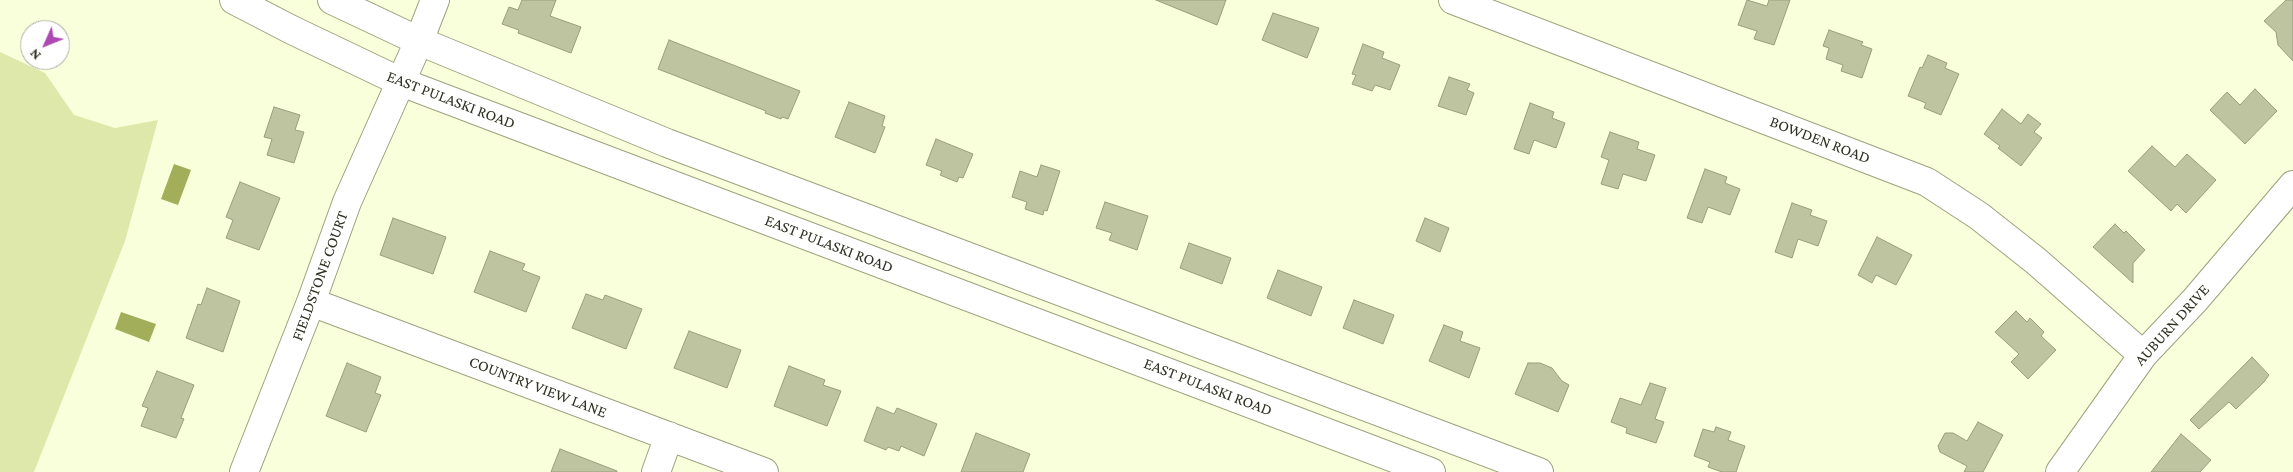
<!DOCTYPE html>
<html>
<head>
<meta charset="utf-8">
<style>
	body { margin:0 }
	#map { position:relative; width:2293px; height:472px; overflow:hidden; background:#f8ffda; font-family:"Crimson Pro",serif }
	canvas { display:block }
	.north { position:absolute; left:20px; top:20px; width:50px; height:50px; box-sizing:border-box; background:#fff; border:1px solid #acada7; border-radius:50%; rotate:226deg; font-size:14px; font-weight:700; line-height:20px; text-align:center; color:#303224 }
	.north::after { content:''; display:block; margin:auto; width:18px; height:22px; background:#ac4ab2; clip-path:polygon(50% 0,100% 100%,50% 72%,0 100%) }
</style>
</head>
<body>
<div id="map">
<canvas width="2293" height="472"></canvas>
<div class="north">N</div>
</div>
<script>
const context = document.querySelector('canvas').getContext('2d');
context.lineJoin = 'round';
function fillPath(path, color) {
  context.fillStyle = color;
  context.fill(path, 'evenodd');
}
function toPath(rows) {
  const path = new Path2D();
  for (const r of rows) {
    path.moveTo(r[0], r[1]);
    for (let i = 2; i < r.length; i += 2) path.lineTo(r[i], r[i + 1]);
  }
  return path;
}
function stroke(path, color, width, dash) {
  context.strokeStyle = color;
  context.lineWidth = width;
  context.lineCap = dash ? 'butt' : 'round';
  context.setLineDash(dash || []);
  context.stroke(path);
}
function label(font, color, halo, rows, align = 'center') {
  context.font = font + ' "Crimson Pro",serif';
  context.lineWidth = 4.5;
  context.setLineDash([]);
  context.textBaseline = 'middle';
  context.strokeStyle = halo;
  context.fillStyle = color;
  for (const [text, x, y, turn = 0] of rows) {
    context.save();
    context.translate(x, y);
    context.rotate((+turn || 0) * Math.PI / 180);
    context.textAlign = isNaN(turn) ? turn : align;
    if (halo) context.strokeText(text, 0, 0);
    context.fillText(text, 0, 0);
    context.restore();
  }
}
const green = toPath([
	[0,52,45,73,74,115,115,128,158,120,125,241,34,472,0,472]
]);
const water = toPath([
	[174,164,191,170,178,205,161,199],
	[121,312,156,324,149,342,115,329]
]);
const building = toPath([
	[522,0,556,0,550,16,581,27,571,53,518,33,519,30,502,24,509,7,518,10,522,0],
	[1156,0,1226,0,1217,25,1156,0],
	[1747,0,1767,6,1769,0,1790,0,1774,45,1754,39,1757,31,1738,25,1747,0],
	[2286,0,2293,0,2293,61,2278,45,2276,32,2264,21,2286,0],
	[1273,13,1319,28,1307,58,1262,40,1273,13],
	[1829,30,1863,42,1861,45,1872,49,1862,78,1841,71,1843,65,1826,59,1829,48,1823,46,1829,30],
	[669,40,800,91,788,119,782,117,781,119,765,113,766,111,658,69,669,40],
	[1363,44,1384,52,1382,58,1400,65,1390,90,1375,85,1372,91,1352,84,1356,75,1352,74,1363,44],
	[1928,55,1947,63,1945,68,1959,74,1941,115,1924,108,1926,103,1908,96,1920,67,1922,68,1928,55],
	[1449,77,1470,84,1467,90,1474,93,1466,115,1438,106,1449,77],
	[2255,89,2277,111,2245,144,2210,110,2227,92,2240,105,2255,89],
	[849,102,885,116,882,126,885,127,875,153,835,137,849,102],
	[1530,103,1554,112,1552,118,1565,123,1556,148,1534,140,1529,154,1514,149,1530,103],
	[274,107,300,115,295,130,304,132,294,163,267,155,272,139,264,137,274,107],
	[2002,109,2021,124,2028,114,2041,124,2034,132,2042,138,2021,166,1998,148,2000,146,1984,134,2002,109],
	[1610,132,1639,142,1637,149,1655,155,1646,181,1623,174,1618,189,1601,184,1609,160,1601,157,1610,132],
	[936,139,973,154,963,178,959,177,957,182,940,175,942,171,926,165,936,139],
	[2152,146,2175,167,2187,154,2216,180,2186,213,2177,204,2171,211,2128,171,2152,146],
	[1041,165,1060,171,1047,211,1044,210,1043,215,1025,209,1027,202,1012,197,1020,171,1037,177,1041,165],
	[1705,169,1727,177,1725,183,1740,189,1730,215,1708,207,1702,223,1687,218,1705,169],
	[240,182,280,198,259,250,226,238,233,220,226,217,240,182],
	[1105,202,1148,216,1137,250,1109,240,1112,233,1096,228,1105,202],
	[1792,203,1812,210,1810,215,1827,221,1818,246,1798,239,1792,258,1775,252,1792,203],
	[393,218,446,237,433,274,380,255,393,218],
	[1425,218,1449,228,1440,252,1416,241,1425,218],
	[2115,224,2124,233,2126,231,2145,250,2133,263,2133,283,2093,247,2115,224],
	[1877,237,1912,255,1896,285,1876,275,1872,283,1858,275,1877,237],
	[1189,243,1231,258,1222,284,1180,268,1189,243],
	[490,251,525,264,522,270,540,277,526,312,474,292,490,251],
	[1278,270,1322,287,1311,316,1267,298,1278,270],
	[207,288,240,301,223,352,186,338,198,304,201,305,207,288],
	[586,294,603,300,605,295,642,309,626,349,572,328,586,294],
	[1354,300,1394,315,1383,344,1343,328,1354,300],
	[2016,311,2027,322,2030,318,2044,332,2041,336,2056,350,2028,379,2011,362,2019,354,1995,332,2016,311],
	[1444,325,1463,332,1460,341,1480,348,1469,378,1429,361,1444,325],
	[689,331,741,350,727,388,674,368,689,331],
	[2252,357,2269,375,2264,382,2236,409,2229,402,2199,429,2190,420,2252,357],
	[347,363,381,377,375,393,381,395,366,432,326,416,347,363],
	[1528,363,1540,363,1552,368,1562,381,1569,385,1558,412,1515,394,1528,363],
	[789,366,825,380,823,385,841,391,827,426,774,406,789,366],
	[157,371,194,385,181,418,184,419,176,438,141,426,148,408,142,406,157,371],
	[1650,383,1666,388,1655,419,1664,422,1656,443,1626,433,1627,428,1611,422,1620,398,1641,405,1650,383],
	[877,407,894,414,897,408,937,424,924,456,901,446,899,451,888,447,886,450,864,441,877,407],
	[1978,422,2003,435,1983,472,1964,472,1967,466,1940,452,1938,446,1945,433,1953,433,1967,441,1978,422],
	[1716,427,1731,432,1728,440,1745,446,1736,472,1722,472,1708,467,1710,462,1694,456,1703,429,1714,432,1716,427],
	[976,433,1030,454,1023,472,961,472,976,433],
	[2181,434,2211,460,2200,472,2151,472,2181,434],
	[560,449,617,471,617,472,551,472,560,449]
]);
const minor = toPath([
	[332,0,419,41,667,143,1539,472],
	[1453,0,1927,182,1979,216,2036,261,2143,355],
	[311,302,764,472],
	[244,472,311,302,347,202,419,41,435,0],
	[656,472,669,436],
	[2060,472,2143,355,2195,300,2293,185]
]);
const major = toPath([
	[234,0,292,30,401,82,1431,472]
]);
const streetNames = [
	["EAST PULASKI ROAD",451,100,21],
	["BOWDEN ROAD",1820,140,21],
	["EAST PULASKI ROAD",829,244,21],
	["FIELDSTONE COURT",320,276,-70],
	["AUBURN DRIVE",2172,325,-48],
	["COUNTRY VIEW LANE",538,387,21],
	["EAST PULASKI ROAD",1208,387,21]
];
fillPath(green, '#dee8aa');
fillPath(water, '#a3ae5a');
fillPath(building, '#bec4a0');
stroke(building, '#999e7c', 1);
stroke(minor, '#9ca27f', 30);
stroke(major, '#9ca27f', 30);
stroke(minor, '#fff', 28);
stroke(major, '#fff', 28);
label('16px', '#303224', '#fff', streetNames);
</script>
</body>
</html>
